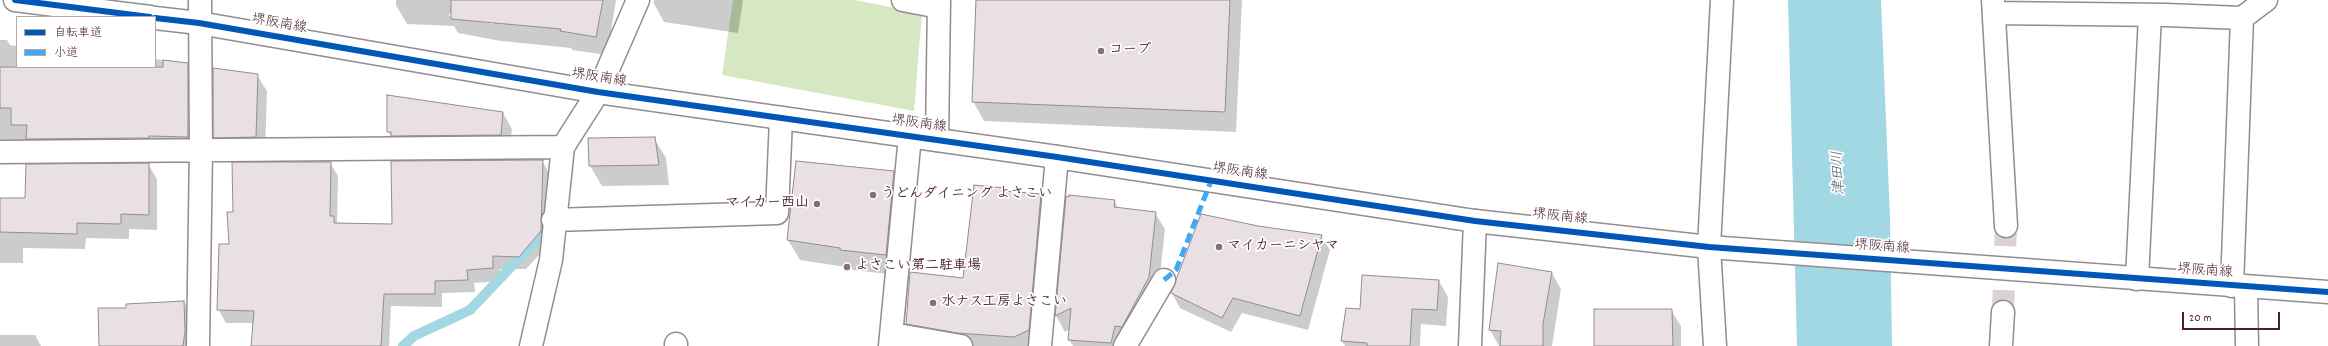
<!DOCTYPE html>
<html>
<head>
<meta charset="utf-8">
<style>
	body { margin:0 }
	#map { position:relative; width:2328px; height:346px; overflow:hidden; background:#fff; font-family:Dekko,"Klee One",sans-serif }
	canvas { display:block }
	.legend { position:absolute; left:16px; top:16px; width:140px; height:52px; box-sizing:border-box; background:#fff; border:1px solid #b7a5aa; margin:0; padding:5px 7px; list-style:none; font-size:12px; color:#4a1f2b }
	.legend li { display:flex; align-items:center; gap:8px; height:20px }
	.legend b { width:20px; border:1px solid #b7a5aa }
	.scale { position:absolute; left:2182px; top:312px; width:98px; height:18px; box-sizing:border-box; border:2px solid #4a1f2b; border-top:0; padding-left:5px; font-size:12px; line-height:14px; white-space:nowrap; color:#4a1f2b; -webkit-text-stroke:3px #fff; paint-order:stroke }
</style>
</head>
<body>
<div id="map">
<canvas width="2328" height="346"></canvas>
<ul class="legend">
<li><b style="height:5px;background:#0057b8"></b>自転車道</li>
<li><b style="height:5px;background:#3fa9f5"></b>小道</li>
</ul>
<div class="scale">20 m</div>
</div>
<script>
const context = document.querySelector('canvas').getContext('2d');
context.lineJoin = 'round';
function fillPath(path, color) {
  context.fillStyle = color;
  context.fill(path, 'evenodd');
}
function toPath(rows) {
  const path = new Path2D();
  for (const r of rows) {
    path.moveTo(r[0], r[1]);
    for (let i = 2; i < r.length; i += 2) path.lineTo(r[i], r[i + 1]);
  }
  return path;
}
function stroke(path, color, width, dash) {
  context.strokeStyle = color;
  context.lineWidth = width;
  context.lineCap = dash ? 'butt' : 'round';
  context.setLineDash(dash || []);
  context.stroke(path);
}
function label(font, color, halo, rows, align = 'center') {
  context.font = font + ' Dekko,"Klee One",sans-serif';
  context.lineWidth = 3.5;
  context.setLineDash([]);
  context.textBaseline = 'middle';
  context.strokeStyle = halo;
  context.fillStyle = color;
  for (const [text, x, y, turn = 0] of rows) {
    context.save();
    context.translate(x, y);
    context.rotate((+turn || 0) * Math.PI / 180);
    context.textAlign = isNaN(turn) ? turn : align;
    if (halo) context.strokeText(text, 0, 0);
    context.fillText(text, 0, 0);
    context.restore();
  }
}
const green = toPath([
	[733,0,854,0,922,13,914,111,722,75]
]);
const water = toPath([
	[1788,0,1881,0,1890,217,1892,346,1797,346]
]);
const shadow = toPath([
	[396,0,616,0,607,55,572,50,571,48,501,41,458,33,454,26,407,24,396,5],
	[449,14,494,22,494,24,449,16],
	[654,0,743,0,738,33,664,22,653,2],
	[977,0,1242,0,1236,132,984,121,973,101],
	[0,40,7,40,10,45,17,46,17,67,155,67,155,59,187,64,197,80,197,153,0,142],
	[257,75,267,91,265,153,224,154,214,137],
	[503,113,512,129,509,151,397,147,388,131],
	[654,138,666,158,669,185,602,186,590,166],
	[542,161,550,174,548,245,526,269,500,269,500,281,474,283,475,292,442,293,442,307,391,306,389,346,252,346,254,323,226,323,218,309,234,212,330,163,338,176,337,223,393,225],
	[148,164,157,179,157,230,129,229,129,239,86,238,85,249,23,248,23,263,0,263,0,199,26,199],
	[852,167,893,172,905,193,897,275,853,270,852,268,800,260,788,240],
	[1004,189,1005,192,1040,195,1051,213,1039,346,944,346,917,341,907,324,964,279],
	[1067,197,1114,201,1119,209,1155,213,1165,229,1158,293,1123,346,1073,346,1069,340,1070,329,1065,332,1056,316],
	[1321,236,1330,250,1308,330,1242,313,1231,332,1180,308,1172,293],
	[1499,264,1552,273,1561,289,1552,346,1499,346,1490,330],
	[1439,281,1448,297,1446,326,1421,324,1420,346,1345,346,1342,341,1361,310],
	[184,302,192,317,193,346,100,346,127,309],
	[1671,310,1681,326,1681,346,1595,346],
	[0,335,35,335,41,346,0,346]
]);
const stream = toPath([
	[403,346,414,336,470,310,546,230,547,221]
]);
const building = toPath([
	[451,0,603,0,596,37,560,31,561,29,451,19,451,0],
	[976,0,1230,0,1225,112,972,102,976,0],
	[163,60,188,63,188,137,149,136,149,138,26,139,27,125,11,125,11,108,0,108,0,67,163,67,163,60],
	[213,68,258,74,256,137,213,138,213,68],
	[387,95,503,112,501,135,391,136,391,132,387,132,387,95],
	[655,137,659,165,589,166,588,138,655,137],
	[543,160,541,231,519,257,493,256,493,268,467,270,468,280,435,281,435,294,384,294,381,346,251,346,254,311,217,310,219,244,229,244,227,212,233,212,232,162,331,162,330,216,334,216,334,223,392,224,391,161,543,160],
	[796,161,894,171,886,255,840,250,840,248,787,240,796,161],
	[149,163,149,215,121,214,121,224,77,223,77,234,0,232,0,198,25,198,26,164,149,163],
	[974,185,1005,188,1004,191,1041,194,1029,330,1014,337,957,333,906,324,910,272,963,278,974,185],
	[1069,195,1115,200,1114,207,1156,212,1149,277,1122,327,1115,326,1111,343,1068,340,1071,308,1055,316,1066,196,1069,197,1069,195],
	[1201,214,1258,226,1322,235,1300,316,1233,298,1222,318,1171,293,1201,214],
	[1498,263,1552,272,1543,324,1543,346,1500,346,1501,331,1489,330,1498,263],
	[1362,275,1439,280,1437,310,1412,309,1410,346,1367,346,1367,343,1341,341,1346,308,1360,309,1362,275],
	[184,301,185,331,183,346,99,346,98,308,126,308,126,304,184,301],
	[1594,309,1672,309,1673,346,1594,346,1594,309]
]);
const minorTunnel = toPath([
	[2003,312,2006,226]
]);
const minor = toPath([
	[903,0,939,7],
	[1993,0,2006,226],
	[1994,13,2166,15,2242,18,2266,0],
	[937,140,939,0],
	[0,152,563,147],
	[553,220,777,213,781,118],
	[2137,279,2150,15],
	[2232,286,2242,18],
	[2246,287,2247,346],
	[892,334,961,346],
	[198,346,201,150,200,0],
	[531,346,551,260,563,147,598,92,638,0],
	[676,346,676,344],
	[890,346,910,136],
	[1040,346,1057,157],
	[1125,346,1164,280],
	[1470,346,1475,221],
	[2001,346,2003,312]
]);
const tertiary = toPath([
	[1715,346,1709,247,1722,0]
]);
const secondary = toPath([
	[15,0,150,17],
	[155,18,199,23,598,92,1057,157,1475,221,1709,247,2328,292]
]);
const quiet = toPath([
	[1164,280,1176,270,1211,181]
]);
const cycleway = toPath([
	[15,0,150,17],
	[155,18,199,23,598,92,1057,157,1475,221,1709,247,2328,292]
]);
const markers = [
	[1101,51,4,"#896d75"],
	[873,195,4,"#896d75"],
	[817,204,4,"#896d75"],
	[1219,247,4,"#896d75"],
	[847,267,4,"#896d75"],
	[933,303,4,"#896d75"]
];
const streetNames = [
	["堺阪南線",279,25,10],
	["堺阪南線",599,79,9],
	["堺阪南線",919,125,8],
	["堺阪南線",1240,173,8],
	["堺阪南線",1560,218,6],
	["堺阪南線",1882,248,4],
	["堺阪南線",2205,272,4]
];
const poiNames = [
	["コープ",1109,51],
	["うどんダイニング よさこい",881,195],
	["マイカー西山",809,204,"right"],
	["マイカーニシヤマ",1227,247],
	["よさこい第二駐車場",855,267],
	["水ナス工房よさこい",941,303]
];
const waterNames = [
	["津田川",1840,173,-93]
];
fillPath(green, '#d6e8c2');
fillPath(water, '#a1d8e3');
fillPath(shadow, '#0003');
stroke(stream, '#a1d8e3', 10);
fillPath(building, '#e9e0e5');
stroke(building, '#948c8e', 1);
stroke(minorTunnel, '#dbd2d5', 22, [22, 11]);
stroke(minor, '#948c8e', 25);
stroke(tertiary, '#948c8e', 25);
stroke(secondary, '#948c8e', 25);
stroke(minor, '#fff', 22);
stroke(tertiary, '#fff', 22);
stroke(secondary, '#fff', 22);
stroke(quiet, '#3fa9f5', 5, [10, 5]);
stroke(cycleway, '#0057b8', 6);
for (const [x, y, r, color] of markers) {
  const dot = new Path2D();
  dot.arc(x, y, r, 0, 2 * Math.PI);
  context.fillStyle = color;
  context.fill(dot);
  stroke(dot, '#fff', 1.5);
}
label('14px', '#4a1f2b', '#fff', streetNames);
label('bold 14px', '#4a1f2b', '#fff', poiNames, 'left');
label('italic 15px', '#5a5a67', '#fff', waterNames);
</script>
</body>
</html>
